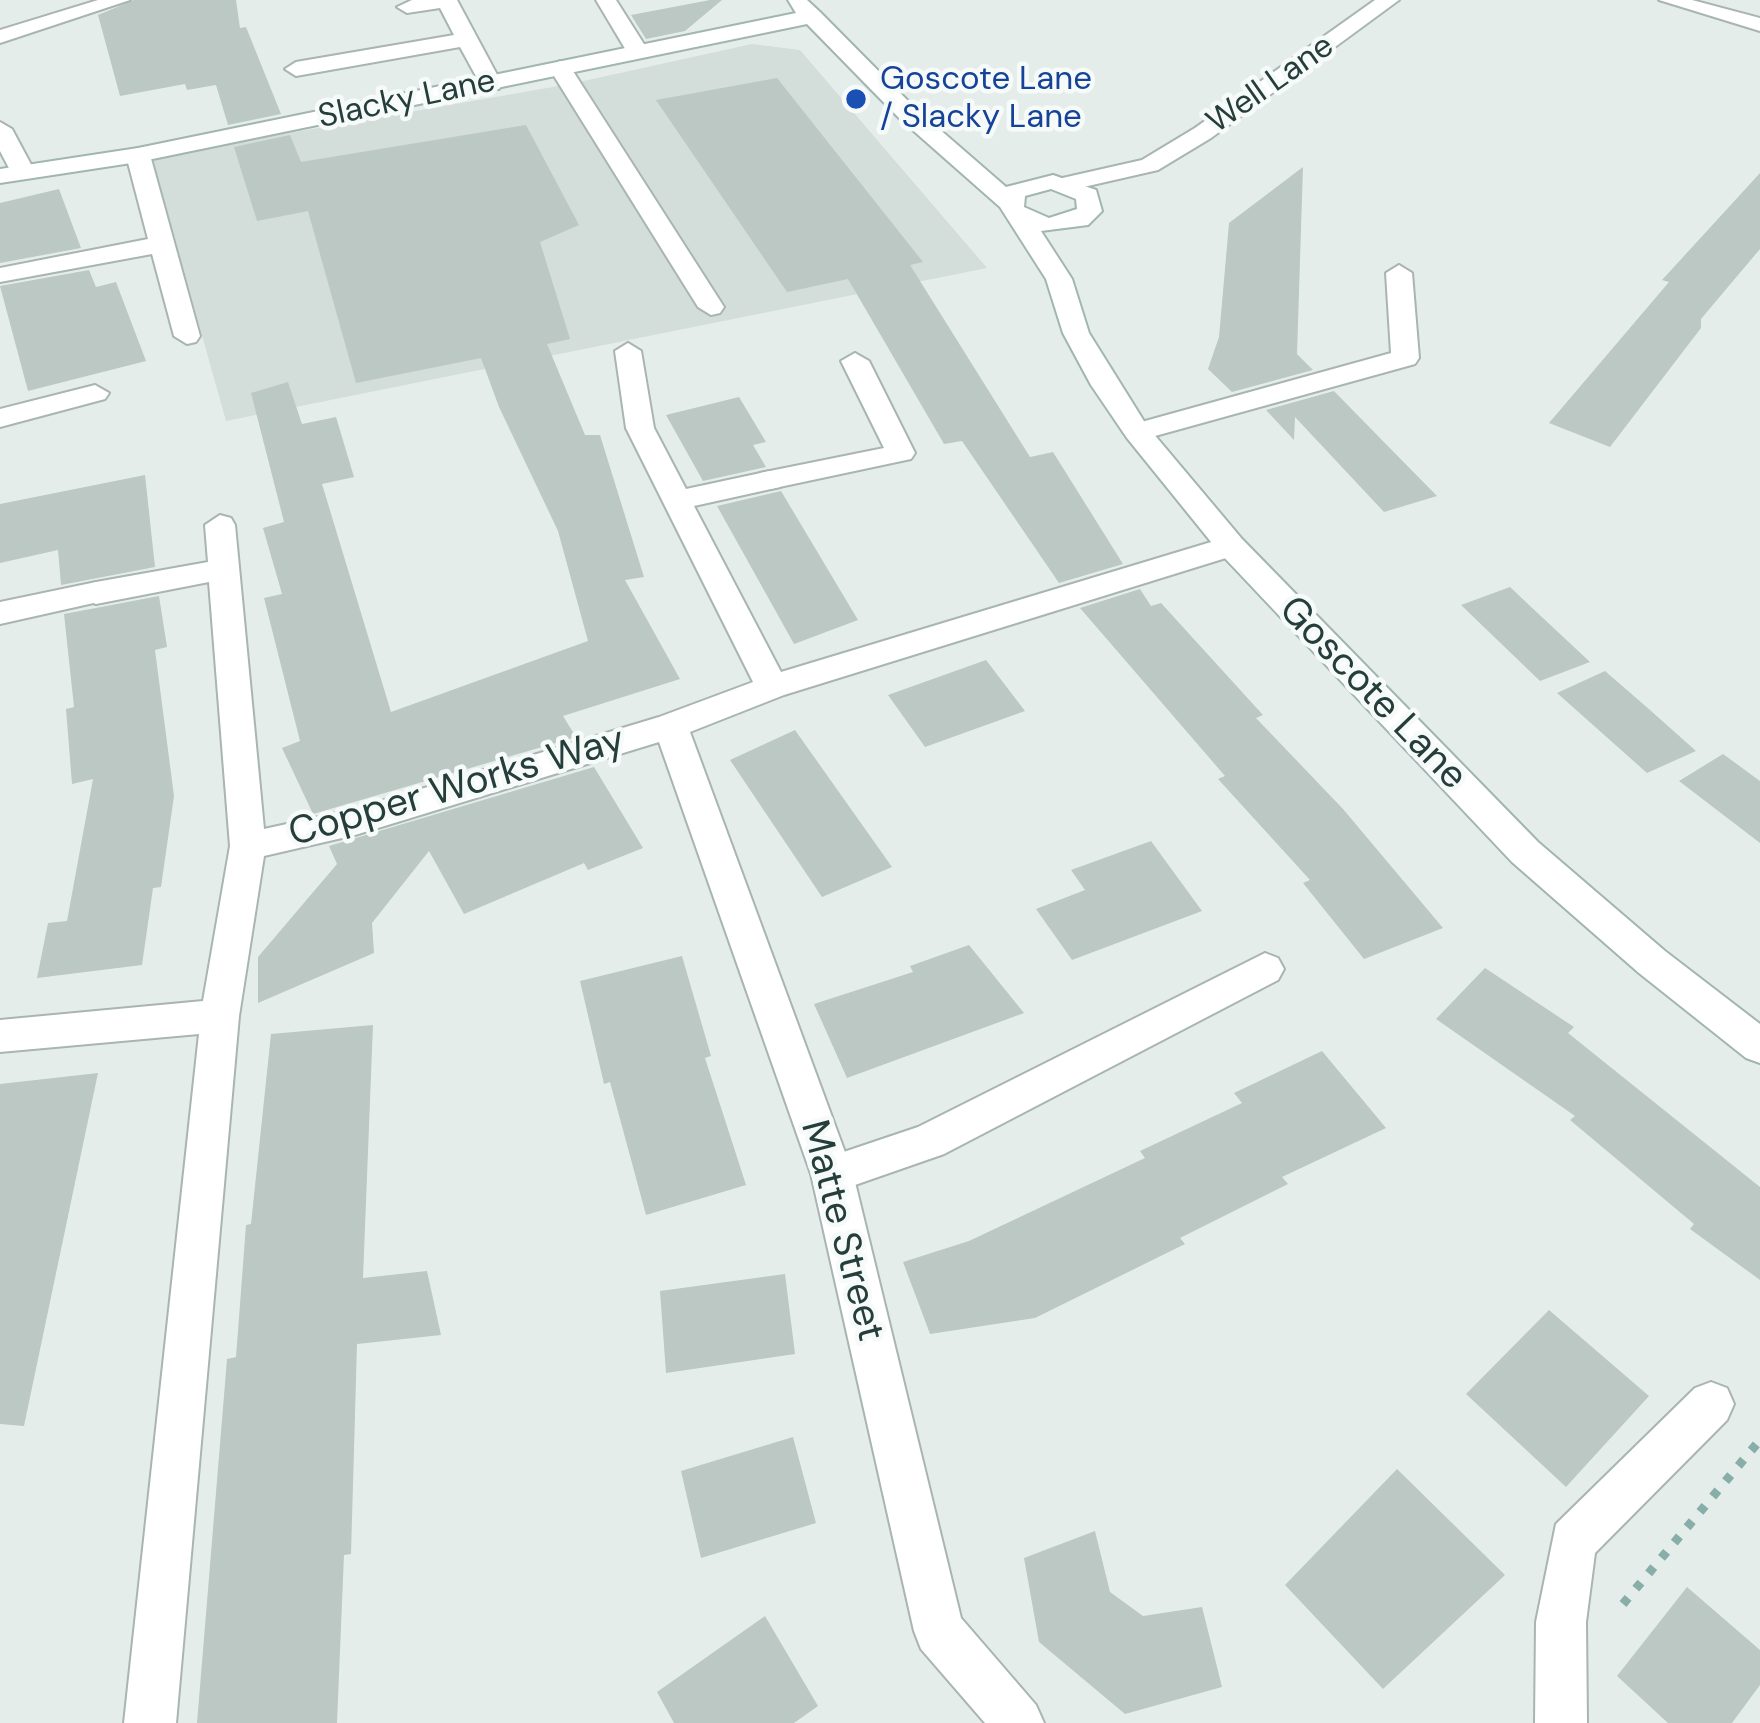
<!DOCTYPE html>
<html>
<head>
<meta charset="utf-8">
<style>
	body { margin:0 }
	canvas { display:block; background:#e5edeb }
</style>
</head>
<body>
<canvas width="1760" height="1723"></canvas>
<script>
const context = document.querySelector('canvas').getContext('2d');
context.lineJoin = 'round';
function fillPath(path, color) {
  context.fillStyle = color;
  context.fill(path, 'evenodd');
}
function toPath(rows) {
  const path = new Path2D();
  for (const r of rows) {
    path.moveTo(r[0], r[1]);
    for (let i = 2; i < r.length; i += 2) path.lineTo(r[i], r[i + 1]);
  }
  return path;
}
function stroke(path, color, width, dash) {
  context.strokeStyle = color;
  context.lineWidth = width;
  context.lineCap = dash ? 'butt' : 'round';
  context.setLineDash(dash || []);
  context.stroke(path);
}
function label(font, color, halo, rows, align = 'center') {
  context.font = font + ' "DM Sans",sans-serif';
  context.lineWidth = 9;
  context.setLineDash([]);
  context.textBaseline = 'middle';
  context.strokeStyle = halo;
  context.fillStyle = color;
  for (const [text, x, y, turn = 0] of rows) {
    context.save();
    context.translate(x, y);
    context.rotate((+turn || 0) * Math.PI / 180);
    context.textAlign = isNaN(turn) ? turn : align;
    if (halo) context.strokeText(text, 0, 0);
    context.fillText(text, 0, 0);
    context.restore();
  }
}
const built = toPath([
	[752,44,800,50,987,268,226,421,152,157,570,84]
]);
const building = toPath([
	[134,0,236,0,240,28,246,27,281,114,228,125,216,85,187,90,185,84,120,96,98,15],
	[710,0,722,0,685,31,646,39,631,15],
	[777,78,923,262,910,265,1030,457,1053,452,1123,564,1059,583,962,441,944,444,848,279,787,292,656,100],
	[526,125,579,225,540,242,570,339,547,344,585,435,600,435,644,577,625,580,680,679,563,716,576,737,313,814,282,748,300,741,264,598,282,594,263,528,284,522,251,393,288,382,302,424,336,417,354,477,322,484,391,712,588,641,558,531,499,407,481,358,356,383,308,211,257,221,234,147,290,135,301,162],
	[1303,167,1297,354,1313,370,1232,392,1208,369,1219,337,1229,223],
	[1760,173,1760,249,1701,319,1701,328,1610,447,1549,423,1669,282,1662,280],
	[59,189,81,248,0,263,0,203],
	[89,270,96,287,116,282,146,361,28,391,0,286],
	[1334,391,1378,436,1437,496,1384,512,1295,417,1294,440,1266,410],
	[739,397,766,442,753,445,766,467,703,481,666,415],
	[145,475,155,567,61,585,58,550,0,563,0,504],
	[781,491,858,620,794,644,717,506],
	[1510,587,1528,604,1590,662,1540,681,1461,605],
	[1140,589,1151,606,1161,603,1263,715,1256,718,1343,809,1443,928,1364,959,1303,883,1310,880,1218,779,1225,776,1080,608],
	[159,596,167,647,155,650,174,796,161,887,153,888,142,965,37,978,48,923,67,921,93,779,72,784,66,709,74,707,64,614],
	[986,660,1025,711,925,747,888,695],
	[1605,671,1650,710,1696,751,1647,773,1557,693],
	[795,730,892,867,822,897,730,760],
	[1723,754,1760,781,1760,843,1679,781],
	[594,767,643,848,588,870,584,863,464,914,429,851,372,923,374,953,258,1003,258,957,337,864,329,846],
	[1151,841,1202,911,1072,960,1036,909,1085,890,1071,870],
	[969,945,1024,1013,847,1078,814,1004,913,972,910,966],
	[682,956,711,1056,705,1058,746,1185,646,1215,610,1082,604,1084,580,981],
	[1485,968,1574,1027,1568,1033,1760,1187,1760,1280,1690,1229,1694,1224,1570,1120,1575,1116,1436,1019],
	[373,1025,363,1278,427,1271,441,1335,357,1344,351,1554,344,1555,337,1723,197,1723,227,1359,236,1357,246,1225,251,1224,271,1034],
	[1322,1051,1386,1128,1282,1177,1288,1184,1180,1238,1185,1244,1035,1318,930,1334,903,1262,969,1241,1145,1158,1140,1151,1242,1103,1234,1093],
	[98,1073,24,1426,0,1424,0,1084],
	[785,1274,795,1354,666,1373,660,1291],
	[1549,1310,1649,1396,1566,1487,1466,1394],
	[793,1437,816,1523,701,1558,681,1471],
	[1397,1469,1505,1575,1383,1689,1285,1585],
	[1095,1531,1110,1592,1143,1616,1202,1607,1222,1687,1125,1714,1039,1642,1024,1558],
	[1687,1587,1760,1650,1760,1685,1732,1723,1668,1723,1617,1676],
	[765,1616,818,1706,794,1723,674,1723,657,1692]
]);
const path = toPath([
	[1623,1604,1760,1440]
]);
const lane = toPath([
	[412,0,457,0,502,84,499,89,483,89,460,47,296,76,285,69,296,62,454,35,440,8,407,13,397,7,412,0],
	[560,61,571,68,724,307,720,313,711,315,698,307,549,68,560,61],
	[1399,265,1412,273,1419,358,1415,364,1137,441,1123,432,1127,426,1391,353,1386,273,1399,265],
	[628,343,641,351,654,428,640,437,626,428,615,351,628,343],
	[855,353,869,361,915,453,911,459,770,489,760,487,755,480,760,473,884,448,841,361,855,353],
	[95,385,109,393,105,399,0,427,0,409,95,385],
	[96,582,107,586,112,593,107,600,0,624,0,602,96,582],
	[1265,953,1278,958,1284,969,1278,980,944,1154,832,1193,817,1187,811,1174,817,1161,918,1127,1265,953],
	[1711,1382,1727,1388,1734,1404,1727,1420,1595,1553,1586,1622,1587,1723,1535,1723,1536,1622,1556,1524,1695,1388,1711,1382]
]);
const street = toPath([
	[98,0,130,0,0,43,0,30,98,0],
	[596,0,616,0,649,52,646,57,630,57,596,0],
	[1375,0,1399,0,1211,138,1158,170,1066,191,1054,184,1058,179,1142,160,1195,128,1375,0],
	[1659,0,1692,0,1760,18,1760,31,1659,0],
	[0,122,12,129,35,172,31,177,23,179,11,172,0,151,0,122],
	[138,148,150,155,200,336,196,342,187,344,174,336,152,254,0,282,0,268,148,239,126,155,138,148],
	[640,419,654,428,686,489,770,471,785,480,780,487,694,506,781,672,1231,536,1246,546,1242,553,784,695,690,732,853,1174,961,1618,1036,1705,1044,1723,985,1723,921,1649,914,1631,811,1174,659,742,355,835,264,856,239,1016,176,1723,124,1723,199,1034,0,1052,0,1020,203,1001,230,846,209,582,96,604,85,600,80,593,85,586,96,582,208,562,205,525,220,515,231,518,235,525,264,829,355,809,659,717,753,682,626,428,640,419]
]);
const secondary = toPath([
	[788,0,807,0,820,12,915,108,1006,187,1053,175,1096,190,1102,211,1088,225,1041,231,1072,279,1089,333,1147,426,1242,539,1538,842,1665,951,1760,1024,1760,1063,1746,1058,1639,973,1512,862,1220,553,1127,438,1091,385,1063,333,1046,279,1000,207,899,118,807,24,138,162,0,183,0,169,138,148,796,13,788,0],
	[1051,189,1076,199,1077,209,1049,218,1024,207,1025,196,1051,189]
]);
const markers = [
	[856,99,12,"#1a4fb4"]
];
const farTransitnames = [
	["Goscote Lane",880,80],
	["/ Slacky Lane",880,118]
];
const farStreetnames = [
	["Well Lane",1271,85,-35],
	["Slacky Lane",407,100,-12]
];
const streetNames = [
	["Goscote Lane",1372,694,46],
	["Copper Works Way",457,788,-16],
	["Matte Street",841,1231,75]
];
fillPath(built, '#d3ddda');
fillPath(building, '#bbc8c4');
stroke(lane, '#a8b5b3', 4);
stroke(street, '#a8b5b3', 4);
stroke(secondary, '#a1b5b1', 4);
stroke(path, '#88aea9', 9, [8, 12]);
fillPath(lane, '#fff');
fillPath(street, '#fff');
fillPath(secondary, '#fff');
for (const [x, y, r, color] of markers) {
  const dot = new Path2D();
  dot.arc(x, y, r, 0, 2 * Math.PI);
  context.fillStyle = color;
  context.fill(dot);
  stroke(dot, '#f6faf8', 4.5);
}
label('33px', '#164399', '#f6faf8', farTransitnames, 'left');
label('33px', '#263e3b', '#f6faf8', farStreetnames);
label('39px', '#263e3b', '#f6faf8', streetNames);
</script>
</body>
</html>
